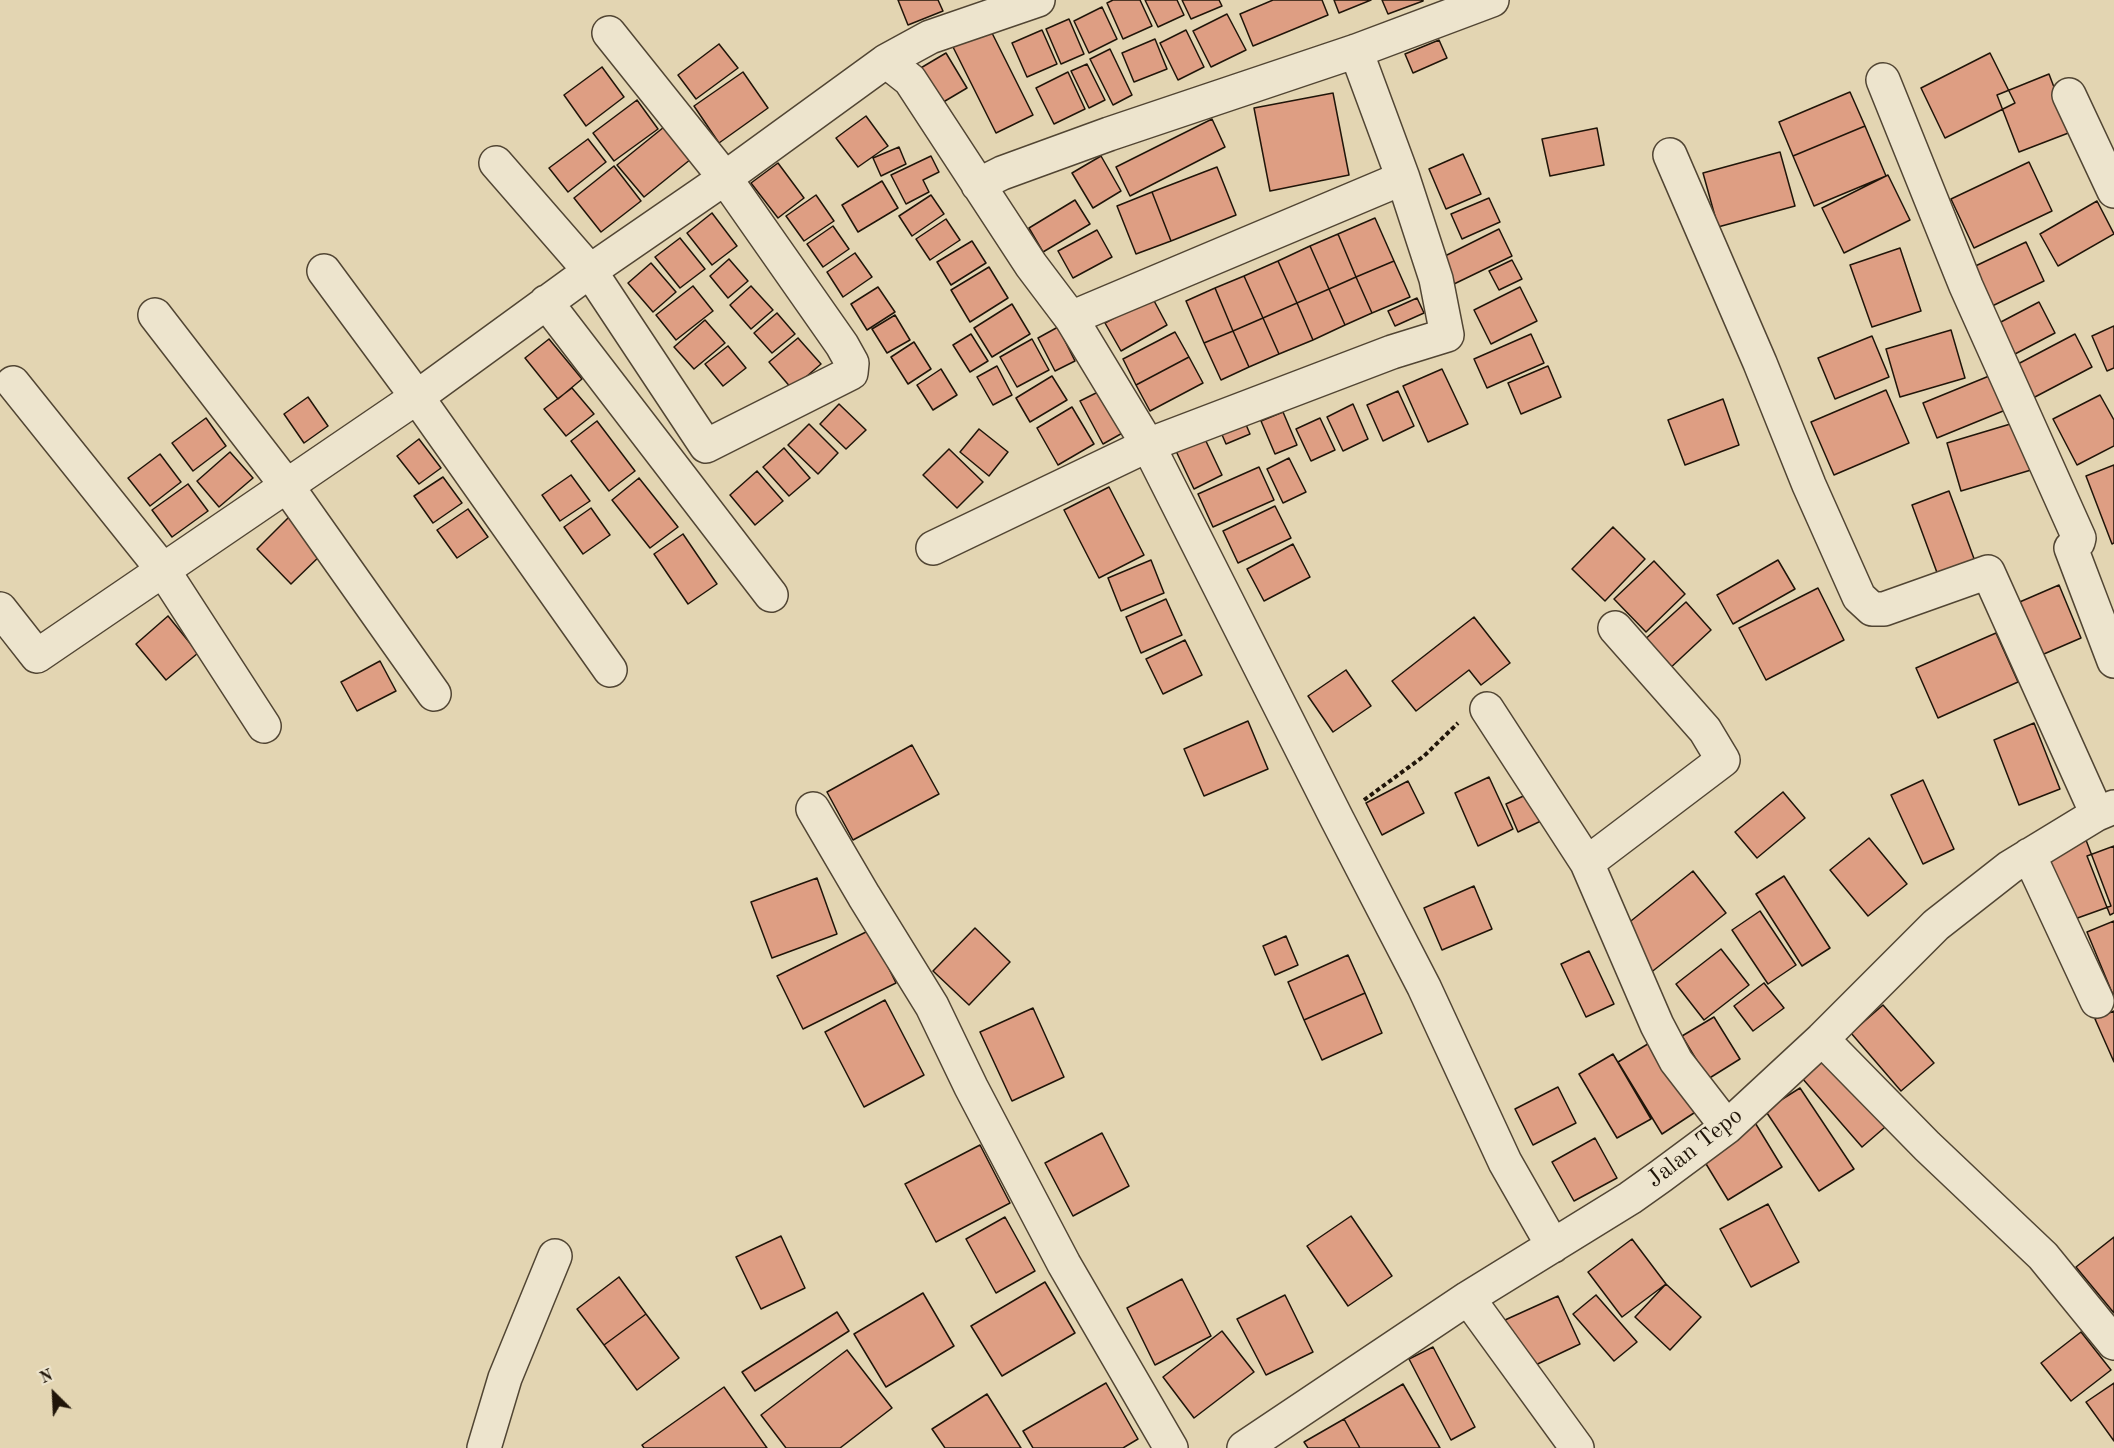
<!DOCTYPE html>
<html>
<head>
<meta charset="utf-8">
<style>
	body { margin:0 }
	#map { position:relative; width:2114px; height:1448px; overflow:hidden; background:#e3d5b2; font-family:"Old Standard TT",serif }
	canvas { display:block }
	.north { position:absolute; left:24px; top:1364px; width:60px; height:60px; -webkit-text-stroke:4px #ede4cd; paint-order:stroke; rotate:336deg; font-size:16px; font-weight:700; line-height:24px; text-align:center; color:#201509 }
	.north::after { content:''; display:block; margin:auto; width:21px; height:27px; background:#201509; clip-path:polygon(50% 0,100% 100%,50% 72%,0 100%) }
</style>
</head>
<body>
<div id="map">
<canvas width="2114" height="1448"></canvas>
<div class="north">N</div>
</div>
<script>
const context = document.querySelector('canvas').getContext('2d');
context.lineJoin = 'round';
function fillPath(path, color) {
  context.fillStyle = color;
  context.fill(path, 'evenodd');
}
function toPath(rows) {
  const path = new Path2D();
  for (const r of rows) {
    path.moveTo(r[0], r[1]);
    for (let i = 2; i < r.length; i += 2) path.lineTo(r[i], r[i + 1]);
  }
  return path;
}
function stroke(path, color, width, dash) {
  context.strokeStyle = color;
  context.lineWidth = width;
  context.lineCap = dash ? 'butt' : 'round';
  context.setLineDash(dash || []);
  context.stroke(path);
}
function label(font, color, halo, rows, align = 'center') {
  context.font = font + ' "Old Standard TT",serif';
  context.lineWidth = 4.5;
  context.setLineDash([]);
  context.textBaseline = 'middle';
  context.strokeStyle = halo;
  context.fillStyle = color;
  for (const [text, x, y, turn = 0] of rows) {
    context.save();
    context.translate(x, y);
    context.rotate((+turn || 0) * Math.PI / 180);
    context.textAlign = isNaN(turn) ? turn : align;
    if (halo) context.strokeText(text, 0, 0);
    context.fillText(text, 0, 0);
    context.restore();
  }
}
const building = toPath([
	[898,0,938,0,943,11,908,25,898,0],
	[1113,0,1140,0,1152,26,1123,39,1107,3,1113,0],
	[1145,0,1177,0,1184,15,1158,27,1145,0],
	[1182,0,1219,0,1222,6,1191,19,1182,0],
	[1273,0,1322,0,1328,15,1253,46,1240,14,1273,0],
	[1334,0,1371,0,1339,13,1334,0],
	[1382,0,1423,0,1423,1,1388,14,1382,0],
	[1102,7,1117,39,1089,53,1074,21,1102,7],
	[1227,14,1246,50,1211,67,1193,31,1227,14],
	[1069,19,1084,54,1061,64,1046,29,1069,19],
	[990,29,1033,115,996,133,953,47,990,29],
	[1042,30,1057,64,1027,77,1012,43,1042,30],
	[1186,30,1204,67,1178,80,1160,43,1186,30],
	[1155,39,1167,69,1134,82,1122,53,1155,39],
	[1439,40,1447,58,1413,73,1405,54,1439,40],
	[719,44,738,68,696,99,678,75,719,44],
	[1110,49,1132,95,1113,105,1090,59,1110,49],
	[946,53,967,88,940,104,919,69,946,53],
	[1990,53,2015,103,1945,138,1921,88,1990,53],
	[1087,64,1105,100,1089,108,1071,71,1087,64],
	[602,67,624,97,586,126,564,95,602,67],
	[743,72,768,108,719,143,694,106,743,72],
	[1068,72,1085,109,1054,124,1036,88,1068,72],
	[2049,74,2071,132,2019,152,1997,95,2049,74],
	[1850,92,1865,126,1793,156,1779,122,1850,92],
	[1333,93,1349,175,1270,191,1254,108,1333,93],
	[637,100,658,129,614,161,593,133,637,100],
	[866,116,888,146,858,167,836,138,866,116],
	[1212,119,1225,147,1130,196,1116,167,1212,119],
	[1865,126,1886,176,1814,206,1793,156,1865,126],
	[664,127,691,159,644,197,617,165,664,127],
	[1597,128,1604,165,1550,176,1542,139,1597,128],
	[588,139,606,162,568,192,549,168,588,139],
	[899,147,906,164,881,176,873,158,899,147],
	[1780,152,1795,206,1718,227,1703,173,1780,152],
	[1463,154,1481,194,1446,209,1429,169,1463,154],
	[931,156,939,172,923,180,929,192,906,204,891,175,931,156],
	[1101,156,1121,191,1093,208,1072,173,1101,156],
	[2029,162,2052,211,1974,248,1951,199,2029,162],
	[778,163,804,198,778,218,751,183,778,163],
	[614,166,641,201,601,232,574,198,614,166],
	[1217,167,1236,215,1171,241,1152,192,1217,167],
	[1888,175,1910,220,1844,253,1822,208,1888,175],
	[882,181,898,208,858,232,842,205,882,181],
	[1152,192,1171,241,1136,254,1117,206,1152,192],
	[816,195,834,221,804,241,786,216,816,195],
	[931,195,944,214,912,236,899,216,931,195],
	[1489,198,1500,222,1462,239,1451,214,1489,198],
	[1075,200,1090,224,1043,252,1029,228,1075,200],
	[2097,201,2114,234,2058,266,2040,234,2097,201],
	[712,213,737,246,712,265,687,233,712,213],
	[1375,218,1394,261,1356,277,1338,234,1375,218],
	[946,219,960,240,930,260,916,239,946,219],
	[833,226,849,249,823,267,807,244,833,226],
	[1499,229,1512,256,1454,284,1441,258,1499,229],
	[1097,230,1112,257,1073,278,1058,251,1097,230],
	[1338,234,1356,277,1329,289,1310,246,1338,234],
	[680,238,705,269,680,288,655,257,680,238],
	[972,241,986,263,951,285,937,262,972,241],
	[2026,242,2044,281,1986,309,1967,270,2026,242],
	[1310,246,1329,289,1297,303,1278,261,1310,246],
	[1900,248,1921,311,1872,327,1850,265,1900,248],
	[855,253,872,277,843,297,827,272,855,253],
	[729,259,748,281,728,298,710,276,729,259],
	[1512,260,1522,279,1499,290,1489,271,1512,260],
	[1278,261,1297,303,1263,318,1244,276,1278,261],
	[1394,261,1410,297,1372,313,1356,277,1394,261],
	[651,263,676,292,653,312,628,283,651,263],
	[989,267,1008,298,970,322,951,290,989,267],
	[1244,276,1263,318,1233,331,1215,288,1244,276],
	[1356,277,1372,313,1345,325,1329,289,1356,277],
	[693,286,713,311,676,340,656,315,693,286],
	[751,286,773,310,751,329,730,305,751,286],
	[878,287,895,312,867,330,851,304,878,287],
	[1520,287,1537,321,1491,344,1474,310,1520,287],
	[1215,288,1233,331,1204,343,1186,301,1215,288],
	[1329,289,1345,325,1313,340,1297,303,1329,289],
	[1152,297,1167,325,1121,351,1105,323,1152,297],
	[1417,298,1424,313,1395,326,1388,311,1417,298],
	[2039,302,2055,333,2015,354,1999,323,2039,302],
	[1297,303,1313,340,1279,354,1263,318,1297,303],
	[1012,304,1030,334,992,357,974,328,1012,304],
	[777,313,795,334,772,353,754,333,777,313],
	[895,315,910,340,887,353,872,329,895,315],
	[1263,318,1279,354,1249,367,1233,331,1263,318],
	[705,320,725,343,694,369,674,347,705,320],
	[2114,326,2114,368,2107,371,2092,336,2114,326],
	[1058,327,1075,361,1055,371,1038,338,1058,327],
	[1951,330,1965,378,1900,397,1886,349,1951,330],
	[1233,331,1249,367,1221,380,1204,343,1233,331],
	[1175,332,1189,357,1136,385,1123,359,1175,332],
	[971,334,988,361,970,372,953,345,971,334],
	[1531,334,1544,363,1487,388,1474,359,1531,334],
	[2075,334,2092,367,2033,398,2016,365,2075,334],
	[1872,336,1889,377,1835,399,1818,358,1872,336],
	[798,338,821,364,792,389,769,362,798,338],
	[549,339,582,379,558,399,525,358,549,339],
	[1032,339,1049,370,1017,387,1000,357,1032,339],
	[914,342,931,369,908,384,891,357,914,342],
	[728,346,746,368,723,386,705,364,728,346],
	[1189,357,1203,383,1150,411,1136,385,1189,357],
	[997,366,1012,395,993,405,977,377,997,366],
	[1548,366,1561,397,1521,414,1508,383,1548,366],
	[941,369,957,395,933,410,917,385,941,369],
	[1442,369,1468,424,1428,442,1403,386,1442,369],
	[1994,374,2008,409,1937,438,1923,403,1994,374],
	[1052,376,1067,400,1030,422,1016,398,1052,376],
	[572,388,594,414,566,436,544,409,572,388],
	[1102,390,1126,431,1103,444,1080,401,1102,390],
	[1886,390,1909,443,1834,475,1811,422,1886,390],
	[1398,391,1414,426,1383,441,1367,405,1398,391],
	[2100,395,2114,420,2114,446,2077,465,2053,419,2100,395],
	[308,397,328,426,304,443,284,414,308,397],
	[1723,399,1739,445,1685,465,1668,420,1723,399],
	[839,404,866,430,846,449,820,424,839,404],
	[1353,404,1368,439,1343,451,1327,417,1353,404],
	[1072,407,1094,444,1058,465,1037,428,1072,407],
	[1283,412,1297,445,1275,454,1261,421,1283,412],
	[1241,413,1250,434,1226,444,1217,423,1241,413],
	[206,418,226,446,193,471,172,443,206,418],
	[1320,418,1335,450,1311,461,1296,429,1320,418],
	[597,421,635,471,609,491,571,441,597,421],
	[2017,422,2031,470,1961,491,1947,443,2017,422],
	[809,424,838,453,818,474,788,445,809,424],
	[979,429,1008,452,989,476,960,452,979,429],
	[1204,437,1222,475,1194,489,1176,451,1204,437],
	[419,439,441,468,419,484,397,456,419,439],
	[784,448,810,478,789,496,763,467,784,448],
	[949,449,983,482,957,508,923,475,949,449],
	[230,452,253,478,219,507,197,481,230,452],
	[160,454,181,482,150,506,128,478,160,454],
	[1289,458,1306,492,1283,503,1267,469,1289,458],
	[2114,465,2114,543,2112,544,2086,476,2114,465],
	[1259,467,1274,500,1213,527,1198,494,1259,467],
	[757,471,783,501,755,525,730,495,757,471],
	[571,475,590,501,560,521,542,495,571,475],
	[443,477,462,503,433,523,414,496,443,477],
	[639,478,678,527,650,548,612,500,639,478],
	[188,484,208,511,172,537,152,510,188,484],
	[1109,487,1144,555,1099,578,1064,510,1109,487],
	[1949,491,1976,564,1939,578,1912,505,1949,491],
	[1275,506,1291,538,1238,563,1223,531,1275,506],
	[591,508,610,535,583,554,564,527,591,508],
	[468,509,488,537,457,558,437,530,468,509],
	[291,515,326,550,291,584,257,549,291,515],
	[1613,527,1645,559,1605,601,1572,569,1613,527],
	[683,534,717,584,688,604,654,554,683,534],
	[1293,544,1310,577,1264,601,1247,569,1293,544],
	[1151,560,1164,593,1121,611,1108,578,1151,560],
	[1778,560,1795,589,1733,624,1717,595,1778,560],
	[1654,561,1685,594,1646,632,1614,599,1654,561],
	[2059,585,2081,638,2037,657,2015,604,2059,585],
	[1818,588,1844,640,1766,680,1739,628,1818,588],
	[1166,599,1182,635,1141,653,1126,617,1166,599],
	[1686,602,1711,630,1667,671,1641,643,1686,602],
	[168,616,198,653,166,680,136,644,168,616],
	[1474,617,1510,663,1481,685,1469,670,1416,711,1392,681,1474,617],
	[1996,633,2018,682,1938,718,1916,668,1996,633],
	[1185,640,1202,675,1163,694,1146,659,1185,640],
	[380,661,396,691,357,711,341,682,380,661],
	[1346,670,1371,706,1333,732,1308,696,1346,670],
	[1248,721,1268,769,1204,796,1184,749,1248,721],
	[2034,723,2060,789,2019,805,1994,740,2034,723],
	[912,745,939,794,853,840,827,792,912,745],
	[1489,777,1513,829,1478,846,1455,793,1489,777],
	[1923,780,1954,849,1923,864,1891,795,1923,780],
	[1408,781,1424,813,1382,835,1366,803,1408,781],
	[1783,792,1805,818,1757,858,1735,832,1783,792],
	[1530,793,1543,820,1518,832,1506,804,1530,793],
	[1869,838,1907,884,1868,916,1830,870,1869,838],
	[2086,840,2111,906,2072,920,2047,854,2086,840],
	[2114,846,2114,913,2110,915,2087,856,2114,846],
	[1693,871,1726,913,1649,974,1616,933,1693,871],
	[1784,876,1830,948,1802,966,1756,894,1784,876],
	[817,878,837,934,772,958,751,902,817,878],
	[1474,886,1492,929,1442,950,1424,908,1474,886],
	[1760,911,1796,965,1768,984,1732,930,1760,911],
	[2114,921,2114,995,2113,995,2087,932,2114,921],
	[975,928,1010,962,969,1005,933,971,975,928],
	[870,930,896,983,803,1029,777,976,870,930],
	[1286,936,1298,965,1275,975,1263,946,1286,936],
	[1721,949,1749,985,1704,1020,1676,984,1721,949],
	[1589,951,1614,1004,1586,1017,1561,964,1589,951],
	[1348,955,1365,993,1304,1020,1288,982,1348,955],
	[1764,983,1784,1008,1753,1031,1734,1006,1764,983],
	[1365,993,1382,1033,1322,1060,1304,1020,1365,993],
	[885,1000,924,1075,864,1107,825,1032,885,1000],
	[1883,1005,1934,1063,1901,1091,1851,1033,1883,1005],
	[1033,1008,1064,1077,1012,1101,980,1032,1033,1008],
	[2114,1011,2114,1062,2095,1019,2114,1011],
	[1714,1017,1740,1059,1708,1079,1682,1036,1714,1017],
	[1656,1039,1700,1109,1662,1134,1618,1062,1656,1039],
	[1831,1052,1891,1122,1862,1147,1802,1078,1831,1052],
	[1613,1054,1651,1119,1617,1138,1579,1074,1613,1054],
	[1558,1087,1576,1123,1533,1145,1515,1109,1558,1087],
	[1800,1088,1854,1169,1819,1191,1765,1110,1800,1088],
	[1754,1121,1782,1167,1728,1200,1700,1154,1754,1121],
	[1102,1133,1129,1186,1073,1216,1045,1163,1102,1133],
	[1595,1138,1617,1178,1574,1201,1552,1162,1595,1138],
	[980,1145,1010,1203,936,1242,905,1184,980,1145],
	[1768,1204,1799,1262,1751,1287,1720,1229,1768,1204],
	[1351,1216,1392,1276,1348,1306,1307,1246,1351,1216],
	[1005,1217,1035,1271,996,1293,966,1239,1005,1217],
	[781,1236,805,1288,761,1309,736,1257,781,1236],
	[2114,1237,2114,1313,2076,1267,2114,1237],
	[1632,1239,1666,1284,1622,1317,1588,1272,1632,1239],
	[619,1277,646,1314,604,1345,577,1309,619,1277],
	[1182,1279,1211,1336,1155,1365,1127,1308,1182,1279],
	[1045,1282,1075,1333,1002,1376,971,1326,1045,1282],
	[1666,1284,1701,1317,1670,1350,1635,1317,1666,1284],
	[923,1293,954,1346,886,1387,854,1334,923,1293],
	[1285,1295,1313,1352,1266,1375,1237,1319,1285,1295],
	[1596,1295,1637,1342,1614,1361,1573,1314,1596,1295],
	[1558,1296,1580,1344,1527,1369,1505,1320,1558,1296],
	[837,1312,849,1331,755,1391,742,1372,837,1312],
	[646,1314,679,1358,637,1390,604,1345,646,1314],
	[1222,1331,1254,1372,1194,1418,1163,1377,1222,1331],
	[2081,1332,2111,1370,2071,1401,2041,1363,2081,1332],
	[1433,1347,1475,1427,1451,1440,1409,1359,1433,1347],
	[847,1350,892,1408,840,1448,786,1448,761,1415,847,1350],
	[1106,1383,1138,1439,1123,1448,1033,1448,1023,1431,1106,1383],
	[2114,1383,2114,1441,2086,1402,2114,1383],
	[1403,1384,1440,1448,1360,1448,1344,1419,1403,1384],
	[724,1387,767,1448,644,1448,642,1445,724,1387],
	[987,1394,1021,1448,945,1448,932,1429,987,1394],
	[1344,1419,1360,1448,1308,1448,1304,1442,1344,1419]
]);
const path = toPath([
	[1364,800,1424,756,1458,723]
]);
const minor = toPath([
	[1038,0,930,37,886,61,910,80,1031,265,1071,318,1148,445,1337,819,1424,987,1505,1162,1553,1246],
	[1883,80,1966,286,2079,538,2078,542,2071,548,2114,661],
	[2069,95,2114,191],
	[1670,155,1760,363,1809,485,1859,597,1872,609,1884,609,1988,572,2097,814],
	[496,163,590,271,706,446,851,373,852,363,842,345,725,178,609,33],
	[978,185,1002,173,1109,134,1356,51,1492,0],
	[324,271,417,397,610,670],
	[546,302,771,595],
	[155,315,287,486,434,694],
	[1071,318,1403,178],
	[13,383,163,570,264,726],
	[933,548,1148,445,1392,352,1447,335,1436,279,1403,178,1356,51],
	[0,609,37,656,417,397,590,271,725,178,886,61],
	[1487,709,1587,863,1657,1025,1676,1061,1727,1127],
	[813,809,864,896,932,1006,971,1087,1064,1264,1171,1448],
	[2029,855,2097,1001],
	[1587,863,1723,760,1705,730,1615,628],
	[1822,1039,1927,1146,2043,1256,2114,1343],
	[1468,1298,1577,1448],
	[484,1448,505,1378,555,1256],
	[1244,1448,1468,1298,1630,1198,1661,1176,1727,1127,1822,1039,1936,925,2010,867,2097,814,2114,807]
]);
const streetNames = [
	["Jalan Tepo",1695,1148,-38]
];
fillPath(building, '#de9e83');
stroke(building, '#201509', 1.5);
stroke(minor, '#514533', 36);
stroke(path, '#201509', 4, [4.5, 3]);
stroke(minor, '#ede4cd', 33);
label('24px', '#201509', '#ede4cd', streetNames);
</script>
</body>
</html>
